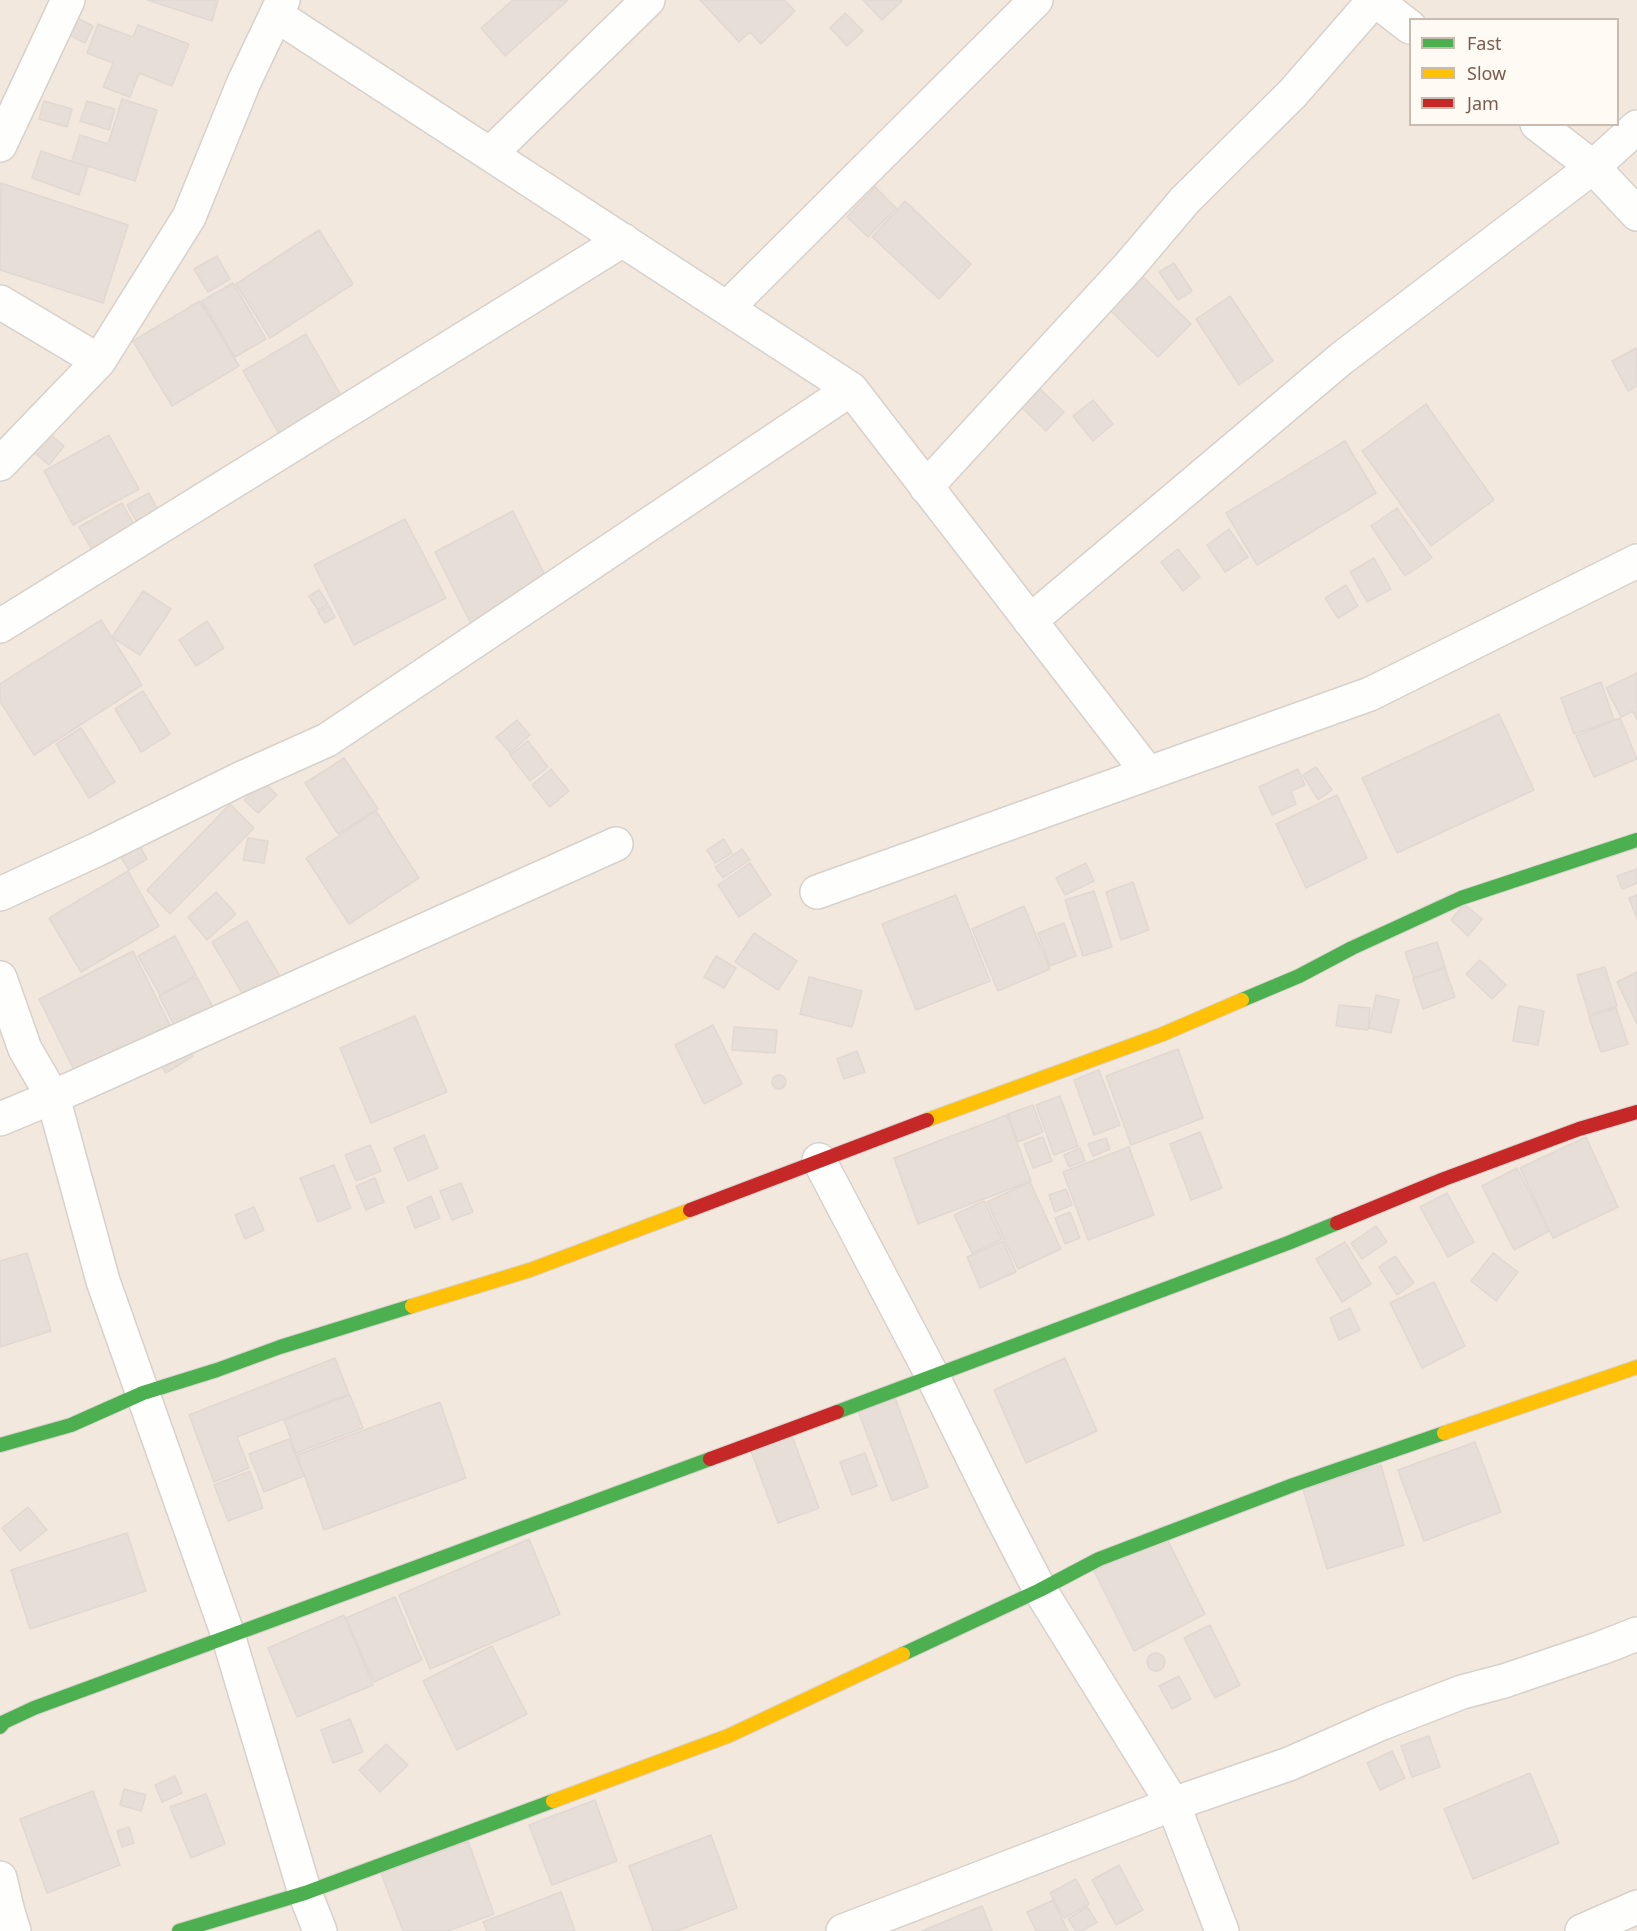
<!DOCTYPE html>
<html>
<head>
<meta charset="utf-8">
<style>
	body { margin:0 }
	#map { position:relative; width:1637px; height:1931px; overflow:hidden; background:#f9f5f0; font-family:"Noto Sans",sans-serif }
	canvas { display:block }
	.legend { position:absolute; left:1409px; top:18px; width:210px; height:108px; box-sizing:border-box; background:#fffaf3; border:2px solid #cabbb1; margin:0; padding:8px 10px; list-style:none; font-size:18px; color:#7a5c4d }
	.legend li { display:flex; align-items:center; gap:12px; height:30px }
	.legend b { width:30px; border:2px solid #cabbb1 }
</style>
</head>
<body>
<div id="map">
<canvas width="1637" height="1931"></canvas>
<ul class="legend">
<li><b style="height:8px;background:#4caf50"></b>Fast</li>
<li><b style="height:8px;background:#ffc107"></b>Slow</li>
<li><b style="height:8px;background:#c62828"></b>Jam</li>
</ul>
</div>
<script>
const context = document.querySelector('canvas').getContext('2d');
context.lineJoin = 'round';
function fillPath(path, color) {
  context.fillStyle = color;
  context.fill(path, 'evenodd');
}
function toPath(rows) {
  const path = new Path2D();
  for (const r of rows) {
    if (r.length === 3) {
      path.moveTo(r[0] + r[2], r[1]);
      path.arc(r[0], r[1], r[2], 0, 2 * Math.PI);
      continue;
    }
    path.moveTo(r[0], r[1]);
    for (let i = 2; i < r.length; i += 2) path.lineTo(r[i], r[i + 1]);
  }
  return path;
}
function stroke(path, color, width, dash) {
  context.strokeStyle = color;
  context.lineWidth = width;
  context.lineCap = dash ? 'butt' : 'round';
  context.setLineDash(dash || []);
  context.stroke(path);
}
const residential = toPath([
	[0,0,1637,0,1637,1931,0,1931],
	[1410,20,1618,20,1618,124,1410,124]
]);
const building = toPath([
	[147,0,218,0,212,21,147,0],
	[513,0,568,0,505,56,481,28,513,0],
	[700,0,784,0,795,11,761,44,750,32,739,42,700,0],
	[863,0,901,0,902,1,882,20,863,0],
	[845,13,863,31,847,46,830,28,845,13],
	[77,18,93,26,85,43,69,35,77,18],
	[98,24,133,37,138,25,189,44,172,86,139,73,130,97,103,87,113,63,87,53,98,24],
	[122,99,157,110,135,181,72,161,80,135,108,144,122,99],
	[44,101,72,109,67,127,39,119,44,101],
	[87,101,115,109,109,130,80,121,87,101],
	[41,151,88,167,79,195,32,178,41,151],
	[1,183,128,225,103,303,0,270,1,183],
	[875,187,896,208,868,237,847,217,875,187],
	[905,201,971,264,939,299,872,237,905,201],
	[319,230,353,284,270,338,236,284,319,230],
	[217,256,230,279,208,292,194,269,217,256],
	[1174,263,1192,291,1178,300,1159,272,1174,263],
	[1137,271,1191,324,1158,357,1104,304,1137,271],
	[233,283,266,339,235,357,202,301,233,283],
	[1230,296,1273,361,1239,385,1196,319,1230,296],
	[200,301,239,366,172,406,133,341,200,301],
	[306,334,346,404,283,441,243,371,306,334],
	[1636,348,1637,386,1628,391,1612,361,1636,348],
	[1039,388,1064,412,1046,431,1021,407,1039,388],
	[1093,400,1113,424,1093,441,1073,416,1093,400],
	[1426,404,1494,500,1431,546,1362,451,1426,404],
	[46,431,64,446,49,465,30,449,46,431],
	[109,435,139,489,73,525,44,471,109,435],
	[1345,441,1376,493,1257,565,1226,513,1345,441],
	[149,493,158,510,137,522,127,505,149,493],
	[122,503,136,528,93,552,79,527,122,503],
	[1397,508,1432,558,1405,576,1371,526,1397,508],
	[513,511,553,591,475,632,435,552,513,511],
	[405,519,446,598,354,645,314,565,405,519],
	[1229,529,1248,557,1225,572,1207,545,1229,529],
	[1178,549,1200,577,1183,591,1161,562,1178,549],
	[1374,558,1391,589,1367,602,1350,572,1374,558],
	[1346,585,1358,606,1338,618,1325,598,1346,585],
	[319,590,328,604,318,610,309,596,319,590],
	[143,591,171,609,140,655,112,637,143,591],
	[329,606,335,617,325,623,318,612,329,606],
	[101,620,142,685,34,755,0,701,0,684,101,620],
	[207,621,224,648,196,666,179,640,207,621],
	[1637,673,1637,720,1633,711,1621,717,1606,688,1637,673],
	[1601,682,1614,720,1574,734,1561,698,1601,682],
	[143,691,170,734,141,752,115,709,143,691],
	[1499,714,1534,790,1397,853,1362,778,1499,714],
	[1620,718,1637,759,1594,777,1576,736,1620,718],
	[517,720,530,735,510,753,496,737,517,720],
	[81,728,115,782,89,798,56,744,81,728],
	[528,741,548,767,530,781,510,755,528,741],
	[344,758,378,809,338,834,305,783,344,758],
	[1316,767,1332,790,1318,800,1303,775,1316,767],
	[551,769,569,791,550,807,532,785,551,769],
	[1298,769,1305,785,1291,791,1296,804,1272,815,1259,787,1298,769],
	[263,781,277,795,258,813,244,800,263,781],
	[1337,795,1367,858,1306,888,1276,824,1337,795],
	[230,804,254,828,170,914,147,890,230,804],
	[376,811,419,878,349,924,306,858,376,811],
	[248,838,268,841,264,863,243,860,248,838],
	[724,839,732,853,715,863,707,850,724,839],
	[136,840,147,859,129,870,118,853,136,840],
	[742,849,750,860,723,878,715,867,742,849],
	[750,863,771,895,739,917,718,885,750,863],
	[1086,863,1094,881,1065,895,1056,878,1086,863],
	[1637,869,1637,883,1622,889,1617,876,1637,869],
	[128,871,159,926,81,972,49,918,128,871],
	[1133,882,1149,930,1121,940,1106,892,1133,882],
	[1094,891,1112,947,1083,956,1065,900,1094,891],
	[216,892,236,914,207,940,188,917,216,892],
	[956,895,990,981,916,1010,882,924,956,895],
	[1637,895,1637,919,1629,898,1637,895],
	[1464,904,1482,919,1468,936,1451,920,1464,904],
	[1024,906,1050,969,998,991,972,929,1024,906],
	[247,921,284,983,249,1005,212,942,247,921],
	[1064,923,1076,956,1050,966,1038,933,1064,923],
	[754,933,797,961,778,990,735,962,754,933],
	[175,936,196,975,160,995,138,956,175,936],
	[1437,942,1445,967,1414,978,1405,952,1437,942],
	[133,951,170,1025,76,1074,39,999,133,951],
	[716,956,736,968,724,988,704,977,716,956],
	[1480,960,1506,985,1492,999,1466,974,1480,960],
	[1605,967,1617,1006,1589,1015,1577,975,1605,967],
	[1445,968,1455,997,1423,1009,1413,979,1445,968],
	[1637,972,1637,1024,1617,982,1637,972],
	[197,977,214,1009,176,1029,159,996,197,977],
	[809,977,862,991,852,1027,800,1014,809,977],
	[1376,995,1399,1000,1391,1033,1369,1028,1376,995],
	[1339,1005,1370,1008,1368,1030,1336,1026,1339,1005],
	[1519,1006,1544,1011,1538,1045,1513,1041,1519,1006],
	[1616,1008,1628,1044,1601,1052,1589,1017,1616,1008],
	[415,1016,447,1092,371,1123,340,1048,415,1016],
	[713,1025,742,1084,704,1104,675,1045,713,1025],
	[734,1027,777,1030,775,1053,732,1050,734,1027],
	[185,1043,193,1056,166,1073,158,1061,185,1043],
	[1178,1049,1203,1118,1131,1145,1106,1076,1178,1049],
	[857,1051,865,1072,844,1079,837,1059,857,1051],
	[1099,1070,1120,1125,1094,1135,1074,1080,1099,1070],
	[779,1082,7],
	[1060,1096,1078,1146,1054,1155,1036,1105,1060,1096],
	[1033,1105,1043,1132,1018,1142,1008,1114,1033,1105],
	[1007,1115,1031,1181,918,1224,894,1158,1007,1115],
	[1200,1132,1222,1188,1191,1200,1170,1144,1200,1132],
	[424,1135,438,1168,408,1181,394,1148,424,1135],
	[1043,1137,1052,1161,1033,1168,1024,1144,1043,1137],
	[1586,1137,1618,1207,1553,1238,1520,1168,1586,1137],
	[1106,1138,1110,1149,1093,1156,1088,1144,1106,1138],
	[370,1145,381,1171,356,1181,345,1155,370,1145],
	[1129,1147,1154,1215,1088,1240,1063,1172,1129,1147],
	[1080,1148,1085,1161,1069,1167,1064,1155,1080,1148],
	[334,1165,351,1208,318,1222,300,1178,334,1165],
	[1517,1168,1549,1231,1514,1250,1482,1186,1517,1168],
	[375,1178,384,1202,366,1210,356,1186,375,1178],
	[1030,1182,1061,1249,1018,1269,987,1202,1030,1182],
	[461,1183,473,1212,452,1220,440,1191,461,1183],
	[1066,1189,1072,1205,1055,1212,1049,1195,1066,1189],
	[1447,1193,1474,1242,1448,1257,1420,1207,1447,1193],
	[431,1196,440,1218,415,1228,407,1207,431,1196],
	[984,1201,1002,1239,972,1253,954,1215,984,1201],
	[254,1207,264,1230,245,1239,235,1215,254,1207],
	[1070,1212,1080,1238,1065,1244,1055,1218,1070,1212],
	[1376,1226,1387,1242,1362,1259,1351,1243,1376,1226],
	[1003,1241,1016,1272,980,1288,967,1257,1003,1241],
	[1345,1242,1371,1284,1342,1302,1316,1259,1345,1242],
	[27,1253,51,1331,0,1347,0,1261,27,1253],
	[1493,1253,1518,1272,1496,1301,1471,1281,1493,1253],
	[1395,1256,1414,1283,1397,1295,1379,1267,1395,1256],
	[1434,1282,1465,1346,1422,1368,1390,1303,1434,1282],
	[1350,1308,1360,1330,1339,1340,1330,1318,1350,1308],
	[335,1358,349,1394,237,1437,249,1468,214,1482,189,1415,335,1358],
	[1065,1358,1097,1431,1026,1463,994,1390,1065,1358],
	[350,1395,363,1428,296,1453,284,1420,350,1395],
	[895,1398,928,1487,892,1501,858,1411,895,1398],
	[440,1402,466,1478,324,1530,297,1455,440,1402],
	[790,1431,819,1508,778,1523,749,1446,790,1431],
	[289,1439,304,1476,264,1492,249,1454,289,1439],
	[1475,1442,1501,1512,1424,1541,1398,1470,1475,1442],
	[865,1453,877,1486,852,1495,840,1462,865,1453],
	[1381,1465,1404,1545,1327,1569,1303,1489,1381,1465],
	[250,1471,263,1508,228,1521,214,1485,250,1471],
	[28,1507,47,1530,20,1551,2,1528,28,1507],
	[127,1533,146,1591,30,1629,11,1570,127,1533],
	[1165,1535,1205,1614,1134,1651,1094,1571,1165,1535],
	[529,1539,560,1614,430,1669,399,1595,529,1539],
	[395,1597,422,1660,374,1682,346,1618,395,1597],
	[344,1615,373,1685,297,1717,268,1648,344,1615],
	[1210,1625,1240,1685,1215,1698,1184,1638,1210,1625],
	[492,1646,527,1714,457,1750,423,1681,492,1646],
	[1156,1662,9],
	[1179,1676,1191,1699,1172,1709,1159,1686,1179,1676],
	[350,1719,363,1752,333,1763,321,1730,350,1719],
	[1429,1736,1440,1767,1412,1777,1401,1746,1429,1736],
	[386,1744,408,1765,380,1792,359,1770,386,1744],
	[1392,1751,1405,1778,1380,1790,1367,1763,1392,1751],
	[1530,1773,1559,1843,1473,1879,1444,1809,1530,1773],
	[175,1776,182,1793,162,1802,155,1785,175,1776],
	[124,1789,146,1795,141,1811,120,1805,124,1789],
	[93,1791,120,1865,47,1893,20,1819,93,1791],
	[206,1794,225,1844,191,1858,170,1807,206,1794],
	[595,1800,617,1861,552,1885,529,1825,595,1800],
	[129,1827,134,1843,122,1847,117,1831,129,1827],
	[711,1835,737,1908,677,1931,653,1931,629,1866,711,1835],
	[468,1841,494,1914,448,1931,403,1931,381,1873,468,1841],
	[1119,1865,1143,1910,1116,1925,1092,1880,1119,1865],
	[1076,1879,1089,1904,1064,1918,1050,1893,1076,1879],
	[561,1892,575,1931,487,1931,483,1922,561,1892],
	[1053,1900,1068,1931,1036,1931,1027,1912,1053,1900],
	[982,1906,992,1931,922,1931,982,1906],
	[1087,1907,1097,1922,1082,1931,1076,1931,1068,1919,1087,1907]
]);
const street = toPath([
	[1375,0,1410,27],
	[276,15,851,389,1148,773],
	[1537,124,1593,167,1637,214],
	[0,145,68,0],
	[490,154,648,0],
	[0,302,99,361],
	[727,308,1036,0],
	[0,464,99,361,189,217,244,82,283,0],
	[926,487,1130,265,1185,200,1293,93,1374,0],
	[1030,621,1342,358,1593,167,1637,127],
	[0,626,623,240],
	[817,892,1370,694,1637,561],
	[0,894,96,850,240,779,327,740,851,389],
	[0,978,25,1049,53,1097,103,1281,228,1635,305,1893,320,1931],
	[0,1119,53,1097,616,844],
	[819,1160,933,1377,1000,1513,1040,1590,1173,1804,1222,1931],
	[0,1878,8,1912,14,1931],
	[843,1931,1173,1804,1289,1764,1382,1723,1462,1692,1504,1681,1601,1648,1637,1634],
	[1582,1931,1637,1907]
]);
const fast = toPath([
	[1242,1000,1299,976,1352,948,1461,898,1637,840],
	[837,1412,1288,1243,1337,1223],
	[0,1445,71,1425,143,1393,217,1370,280,1347,412,1306],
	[903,1654,1040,1590,1099,1559,1293,1485,1444,1433],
	[0,1727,4,1722,34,1708,710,1459],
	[179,1931,305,1893,553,1801]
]);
const slow = toPath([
	[927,1120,1163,1034,1242,1000],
	[412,1306,530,1270,690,1210],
	[1444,1433,1637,1367],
	[553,1801,728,1736,903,1654]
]);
const jam = toPath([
	[690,1210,927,1120],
	[1337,1223,1444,1179,1579,1129,1637,1112],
	[710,1459,837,1412]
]);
fillPath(residential, '#f2e8de');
fillPath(building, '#e6ded7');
stroke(building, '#e2d8d2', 1.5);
stroke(street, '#d7d1cb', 36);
stroke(fast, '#d9d2cb', 16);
stroke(slow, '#d9d2cb', 16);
stroke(jam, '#d9d2cb', 16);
stroke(street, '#fefefd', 33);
stroke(fast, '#4caf50', 14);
stroke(slow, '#ffc107', 14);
stroke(jam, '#c62828', 14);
</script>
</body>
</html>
